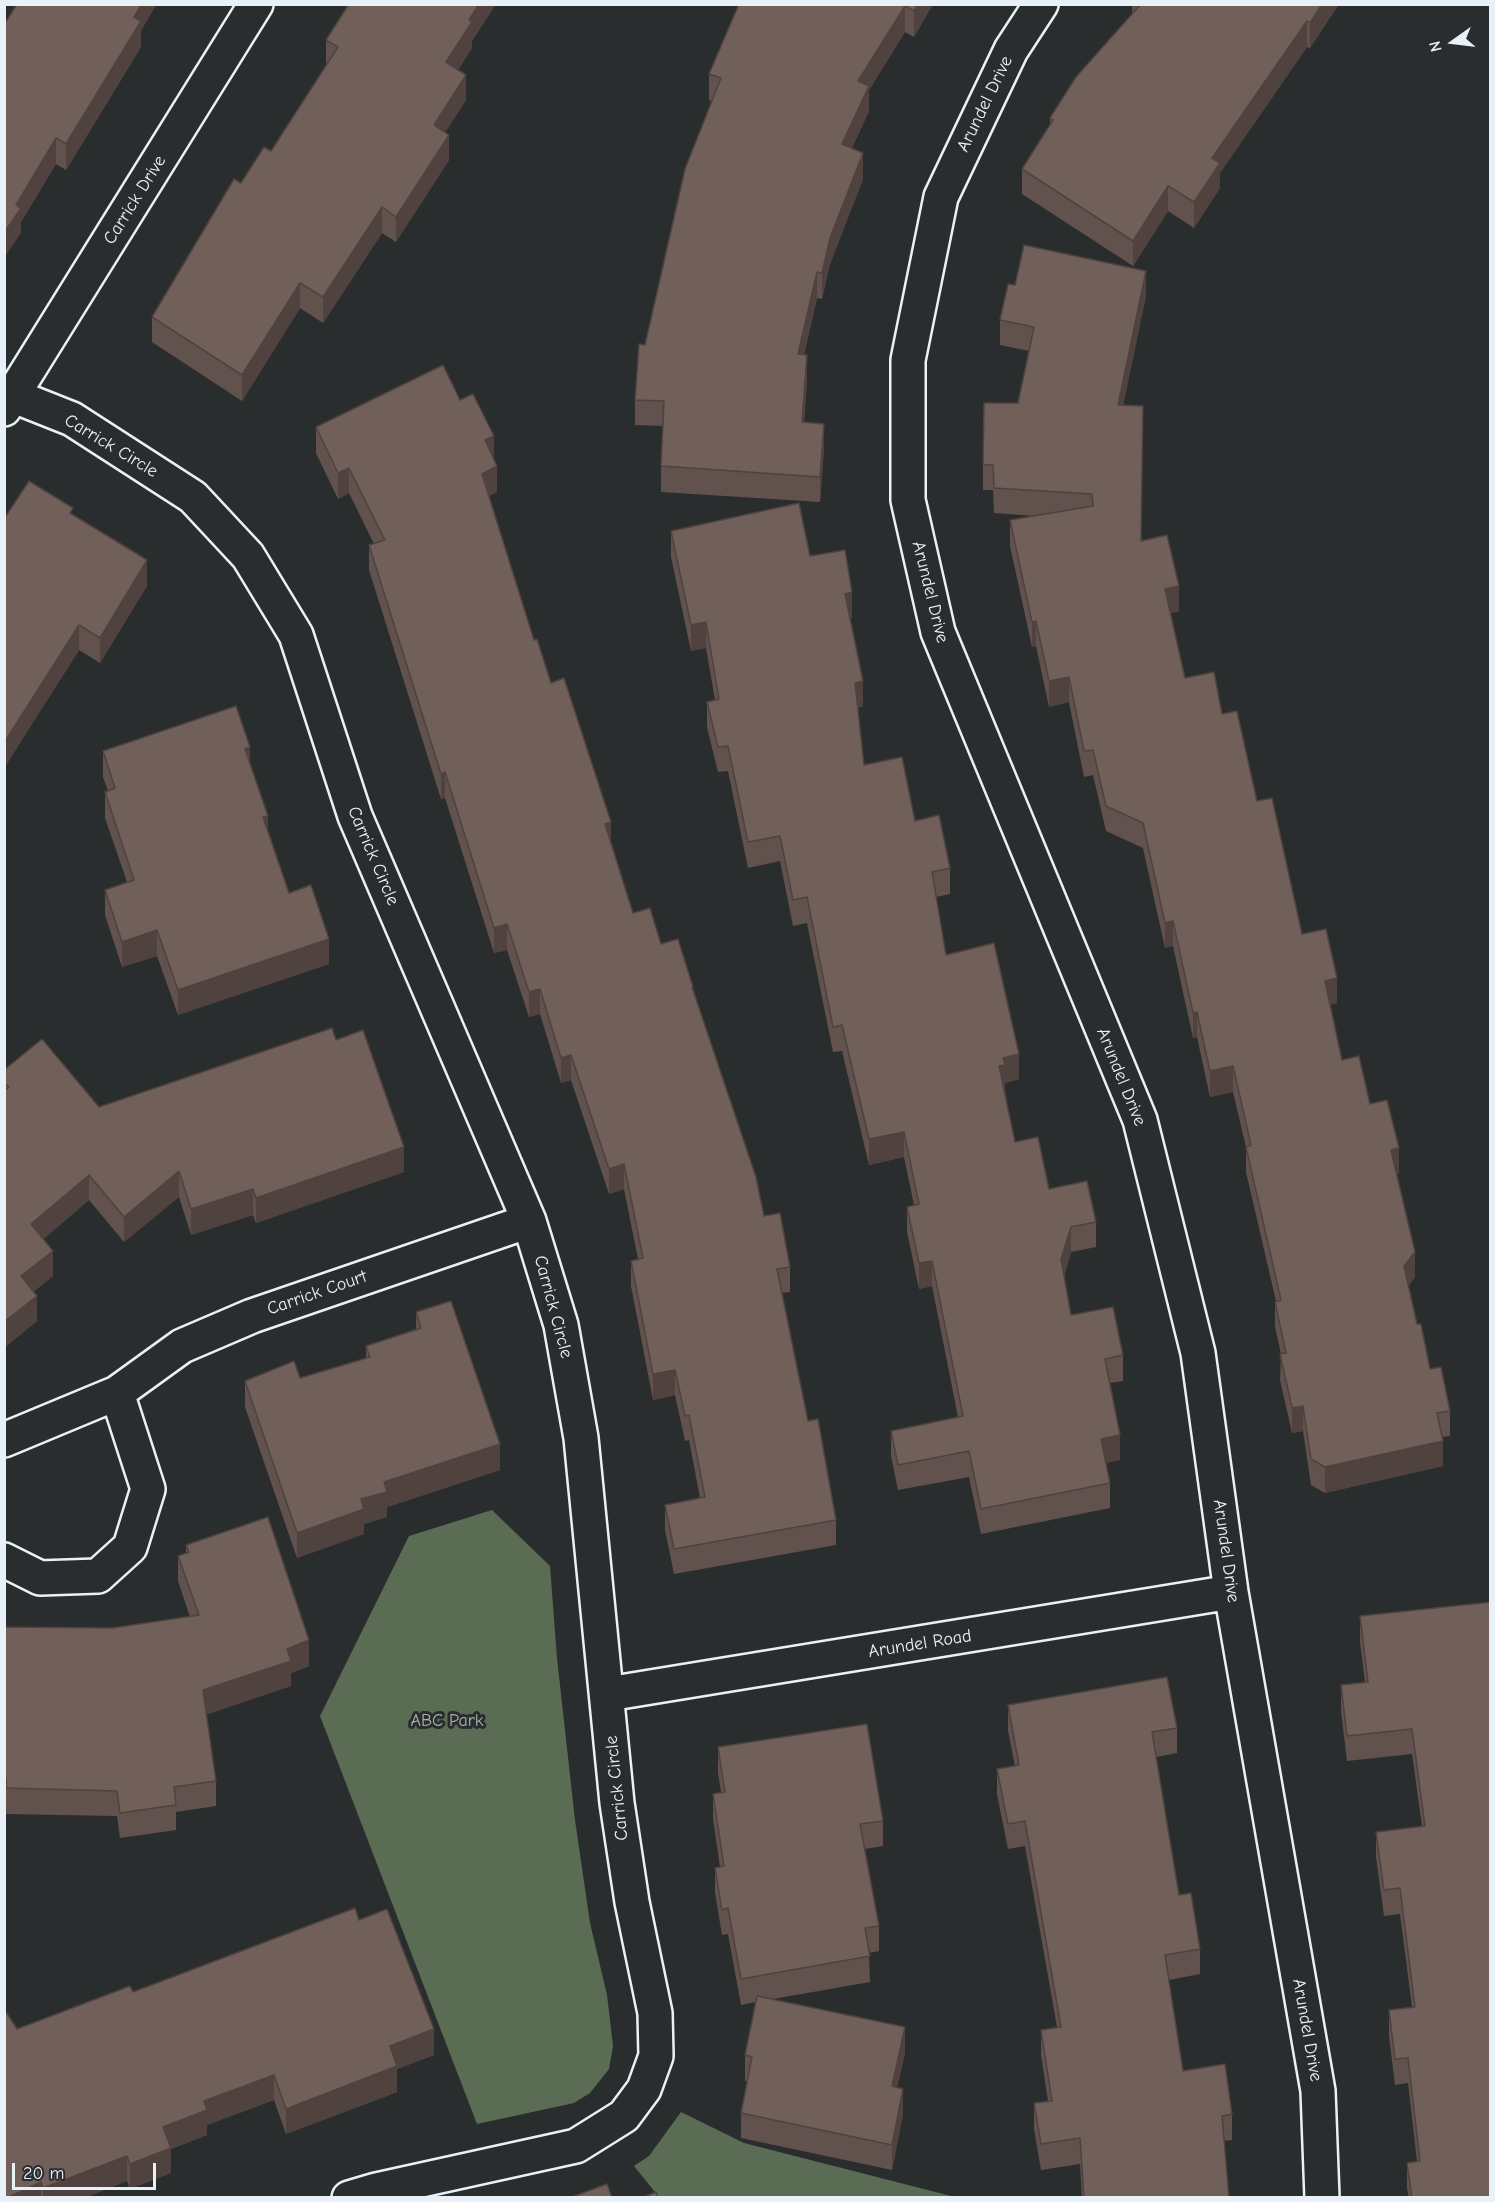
<!DOCTYPE html>
<html>
<head>
<meta charset="utf-8">
<style>
	body { margin:0 }
	#map { position:relative; width:1495px; height:2202px; overflow:hidden; background:#2a2d2e; font-family:"Comic Neue",sans-serif }
	canvas { display:block }
	.frame { position:absolute; inset:0; border:6px solid #e8f1f8; pointer-events:none }
	.north { position:absolute; left:1423px; top:12px; width:60px; height:60px; -webkit-text-stroke:4px #2a2d2e; paint-order:stroke; rotate:256deg; font-size:16px; font-weight:700; line-height:24px; text-align:center; color:#e8f1f8 }
	.north::after { content:''; display:block; margin:auto; width:21px; height:27px; background:#e8f1f8; clip-path:polygon(50% 0,100% 100%,50% 72%,0 100%) }
	.scale { position:absolute; left:12px; top:2163px; width:144px; height:27px; box-sizing:border-box; border:3px solid #e8f1f8; border-top:0; padding-left:8px; font-size:18px; line-height:21px; white-space:nowrap; color:#e8f1f8; -webkit-text-stroke:4px #2a2d2e; paint-order:stroke }
</style>
</head>
<body>
<div id="map">
<canvas width="1495" height="2202"></canvas>
<div class="frame"></div>
<div class="north">N</div>
<div class="scale">20 m</div>
</div>
<script>
const context = document.querySelector('canvas').getContext('2d');
context.lineJoin = 'round';
function fillPath(path, color) {
  context.fillStyle = color;
  context.fill(path, 'evenodd');
}
function toPath(rows) {
  const path = new Path2D();
  for (const r of rows) {
    path.moveTo(r[0], r[1]);
    for (let i = 2; i < r.length; i += 2) path.lineTo(r[i], r[i + 1]);
  }
  return path;
}
function stroke(path, color, width, dash) {
  context.strokeStyle = color;
  context.lineWidth = width;
  context.lineCap = dash ? 'butt' : 'round';
  context.setLineDash(dash || []);
  context.stroke(path);
}
function label(font, color, halo, rows, align = 'center') {
  context.font = font + ' "Comic Neue",sans-serif';
  context.lineWidth = 6;
  context.setLineDash([]);
  context.textBaseline = 'middle';
  context.strokeStyle = halo;
  context.fillStyle = color;
  for (const [text, x, y, turn = 0] of rows) {
    context.save();
    context.translate(x, y);
    context.rotate((+turn || 0) * Math.PI / 180);
    context.textAlign = isNaN(turn) ? turn : align;
    if (halo) context.strokeText(text, 0, 0);
    context.fillText(text, 0, 0);
    context.restore();
  }
}
const green = toPath([
	[492,1510,550,1566,557,1658,575,1820,590,1923,607,1995,613,2046,609,2069,590,2093,574,2103,477,2124,320,1716,409,1536],
	[681,2112,744,2143,955,2197,659,2197,634,2166,649,2156]
]);
const minor = toPath([
	[1041,4,1011,50,941,197,908,360,908,500,938,632,1140,1120,1198,1353,1231,1592,1318,2091,1322,2198],
	[14,396,72,419,193,497,248,556,296,635,355,816,529,1221,561,1325,581,1438,617,1803,632,1902,655,2013,656,2056,644,2089,624,2116,576,2146,376,2190,349,2198],
	[4,409,256,4],
	[4,1440,117,1393,182,1346,252,1316,529,1221],
	[4,1560,40,1578,98,1576,130,1547,148,1489,117,1393],
	[608,1694,1231,1592]
]);
const wall = toPath([
	[347,4,496,4,472,41,472,48,458,70,466,100,445,132,449,160,396,242,382,233,323,323,300,308,242,401,152,342,152,317,241,183,271,151,326,65,326,40,347,8],
	[739,4,933,4,914,37,905,32,869,90,869,111,852,148,863,179,830,264,822,299,817,298,804,355,807,380,804,422,824,449,820,502,661,492,661,466,663,426,635,425,635,400,645,345,712,101,709,100,709,74],
	[1132,4,1339,4,1310,48,1307,47,1220,173,1220,188,1194,228,1168,211,1133,266,1022,194,1022,169,1050,126,1050,118,1132,14],
	[4,25,141,31,141,47,66,170,56,164,21,222,21,233],
	[1015,285,1146,296,1123,405,1142,541,1179,611,1170,613,1185,678,1222,714,1257,801,1302,934,1337,1003,1330,1005,1342,1060,1370,1104,1399,1174,1397,1174,1415,1277,1408,1286,1417,1324,1430,1369,1450,1411,1450,1436,1443,1437,1443,1466,1325,1493,1311,1485,1303,1431,1292,1433,1280,1380,1281,1354,1275,1327,1275,1302,1276,1301,1246,1172,1246,1147,1233,1092,1210,1097,1197,1037,1193,1038,1173,946,1165,948,1143,848,1106,831,1093,775,1084,777,1069,702,1049,707,1036,646,1032,647,1010,546,1010,520,1035,516,994,513,993,490,983,490,983,465,1018,403,1029,351,1000,345,1000,320],
	[460,400,494,459,497,492,489,496,534,640,611,841,633,913,661,944,693,992,764,1216,790,1267,790,1292,782,1293,808,1421,836,1520,836,1545,674,1574,665,1530,665,1505,700,1498,689,1440,685,1441,675,1395,653,1400,631,1286,631,1261,638,1259,624,1189,609,1194,571,1080,561,1083,540,1014,529,1017,507,950,494,953,445,798,441,799,369,570,369,545,374,544,349,493,338,499,316,453,316,427],
	[73,515,147,586,100,663,79,650,4,768,4,519],
	[671,531,810,556,852,618,850,618,863,706,858,708,864,765,915,821,950,868,950,894,936,897,946,955,1019,1079,1005,1083,1005,1091,1015,1142,1049,1189,1096,1222,1096,1247,1071,1252,1064,1276,1071,1315,1123,1355,1123,1381,1110,1383,1120,1460,1106,1463,1110,1483,1110,1508,981,1534,969,1477,898,1490,891,1456,891,1431,958,1417,932,1286,919,1289,907,1232,907,1207,914,1205,904,1157,869,1165,842,1051,833,1052,807,923,793,926,780,861,748,868,728,771,718,772,707,727,707,702,715,700,706,648,691,651,671,557],
	[103,751,250,766,268,830,289,893,329,964,178,1015,157,956,122,967,105,915,105,890,127,882,105,818,105,792,108,791,103,777],
	[336,1040,404,1172,256,1223,253,1215,191,1235,179,1197,124,1242,89,1200,43,1239,53,1276,33,1292,37,1321,4,1348,4,1070,99,1107],
	[416,1312,500,1470,387,1507,387,1517,364,1524,364,1534,297,1558,245,1407,245,1381,300,1378,366,1358,366,1346,416,1329],
	[186,1545,309,1666,291,1673,291,1686,206,1714,216,1781,216,1806,176,1812,176,1830,120,1838,117,1816,6,1814,6,1803,4,1803,4,1627,112,1628,190,1617,178,1581,178,1556,186,1553],
	[1491,1602,1491,2198,1409,2198,1407,2188,1407,2163,1417,2161,1408,2083,1395,2085,1389,2036,1389,2010,1412,2007,1400,1914,1384,1916,1376,1857,1376,1832,1422,1826,1412,1754,1347,1761,1341,1711,1341,1685,1365,1682,1360,1642,1360,1616],
	[1008,1705,1177,1728,1177,1753,1156,1757,1179,1895,1200,1949,1200,1974,1169,1980,1183,2071,1232,2114,1232,2140,1224,2141,1229,2198,1082,2198,1080,2164,1041,2170,1034,2129,1034,2103,1048,2101,1041,2055,1041,2030,1057,2027,1025,1846,1008,1849,997,1794,997,1769,1015,1766,1008,1731],
	[718,1747,883,1821,883,1846,865,1849,879,1926,879,1951,869,1953,870,1982,773,1999,905,2053,897,2087,903,2114,892,2170,741,2138,741,2113,747,2081,745,2081,745,2055,756,2002,741,2005,728,1934,722,1935,715,1893,715,1868,720,1867,713,1819,713,1794,721,1792,718,1773],
	[359,1920,434,2055,397,2069,397,2092,286,2134,274,2100,207,2125,207,2135,171,2149,171,2173,130,2189,127,2181,84,2198,4,2198,17,2029]
]);
const shadedWall = toPath([
	[142,4,157,4,141,31,141,47,66,170,66,144,134,17],
	[479,4,496,4,472,41,472,48,446,88,446,62,469,20],
	[918,4,933,4,914,37,914,11],
	[1322,4,1339,4,1310,48,1310,23],
	[905,6,905,32,869,90,869,111,842,170,842,144,858,81],
	[1307,21,1307,47,1220,173,1220,188,1194,228,1194,202,1212,158],
	[466,75,466,100,434,150,434,125],
	[449,135,449,160,396,242,396,217],
	[56,138,56,164,21,222,21,233,4,258,4,233,16,205],
	[863,153,863,179,830,264,822,299,822,273,830,238],
	[1168,186,1168,211,1133,266,1133,241],
	[382,207,382,233,323,323,323,297],
	[1146,271,1146,296,1118,431,1118,405],
	[817,272,817,298,798,380,798,354],
	[300,283,300,308,242,401,242,375],
	[807,355,807,380,802,447,802,422],
	[824,424,824,449,820,502,820,477],
	[494,436,494,461,485,440],
	[497,466,497,492,482,499,482,474],
	[349,468,349,493,338,499,338,473],
	[147,560,147,586,100,663,100,638],
	[1179,586,1179,611,1165,615,1165,589],
	[852,592,852,618,845,619,845,594],
	[1036,621,1036,646,1032,647,1032,622],
	[706,622,706,648,691,651,691,625],
	[79,625,79,650,4,768,4,743],
	[1069,677,1069,702,1049,707,1049,681],
	[863,681,863,706,855,708,855,683],
	[250,747,250,772,245,749],
	[445,772,445,798,441,799,441,774],
	[268,816,268,841,263,817],
	[611,822,611,847,605,824],
	[1173,921,1173,946,1165,948,1165,923],
	[507,924,507,950,494,953,494,928],
	[157,930,157,956,122,967,122,942],
	[329,939,329,964,178,1015,178,990],
	[1337,978,1337,1003,1325,1006,1325,981],
	[540,989,540,1014,529,1017,529,992],
	[1197,1012,1197,1037,1193,1038,1193,1013],
	[1019,1054,1019,1079,1005,1083,1005,1091,999,1066,1003,1058],
	[571,1055,571,1080,561,1083,561,1058],
	[1233,1066,1233,1092,1210,1097,1210,1071],
	[904,1132,904,1157,869,1165,869,1139],
	[404,1147,404,1172,256,1223,256,1198],
	[1399,1148,1399,1174,1391,1175,1391,1150],
	[624,1164,624,1189,609,1194,609,1169],
	[179,1171,179,1197,124,1242,124,1217],
	[89,1175,89,1200,31,1250,31,1224],
	[253,1189,253,1215,191,1235,191,1209],
	[1071,1227,1071,1252,1061,1285,1061,1259],
	[53,1251,53,1276,21,1302,21,1276],
	[1415,1252,1415,1277,1404,1292,1404,1266],
	[932,1261,932,1286,919,1289,919,1263],
	[37,1296,37,1321,4,1348,4,1322],
	[675,1370,675,1395,653,1400,653,1374],
	[1303,1406,1303,1431,1292,1433,1292,1408],
	[1120,1435,1120,1460,1101,1464,1101,1439],
	[1443,1441,1443,1466,1325,1493,1325,1467],
	[500,1444,500,1470,387,1507,387,1517,364,1524,364,1534,297,1558,297,1533,361,1499,384,1482],
	[309,1640,309,1666,291,1673,291,1686,203,1716,203,1690,287,1649],
	[905,2027,905,2053,892,2111,892,2086],
	[434,2029,434,2055,397,2069,397,2092,286,2134,286,2109,390,2046],
	[274,2075,274,2100,207,2125,207,2135,171,2149,171,2173,130,2189,130,2164,163,2127,204,2101],
	[903,2089,903,2114,892,2170,892,2145],
	[127,2156,127,2181,84,2198,43,2198,43,2188],
	[41,2182,41,2198,7,2198]
]);
const building = toPath([
	[17,4,142,4,134,17,141,21,66,144,56,138,16,205,21,208,4,233,4,25,17,4],
	[349,4,479,4,469,20,472,22,446,62,466,75,434,125,449,135,396,217,382,207,323,297,300,283,242,375,152,317,234,179,241,183,264,147,271,151,338,47,326,40,349,4],
	[739,4,918,4,914,11,905,6,858,81,869,86,842,144,863,153,830,238,822,273,817,272,798,354,807,355,802,422,824,424,820,477,661,466,664,401,635,400,639,344,645,345,685,169,721,78,709,74,739,4],
	[1141,4,1322,4,1310,23,1307,21,1212,158,1220,163,1194,202,1168,186,1133,241,1022,169,1053,120,1050,118,1076,77,1141,4],
	[1024,245,1146,271,1118,405,1143,406,1141,541,1167,535,1179,586,1165,589,1185,678,1214,672,1222,714,1237,711,1257,801,1272,798,1302,934,1326,929,1337,978,1325,981,1342,1060,1359,1056,1370,1104,1387,1100,1399,1148,1391,1150,1415,1252,1404,1266,1417,1324,1421,1324,1430,1369,1441,1367,1450,1411,1437,1413,1443,1441,1325,1467,1311,1459,1303,1406,1292,1408,1280,1354,1286,1353,1275,1302,1281,1300,1246,1147,1251,1145,1233,1066,1210,1071,1197,1012,1193,1013,1173,921,1165,923,1143,823,1106,806,1093,750,1084,751,1069,677,1049,681,1036,621,1032,622,1010,520,1093,506,1092,494,994,488,993,465,983,465,984,403,1018,403,1034,327,1000,320,1008,284,1015,285,1024,245],
	[443,365,460,400,473,394,494,436,485,440,497,466,482,474,534,640,537,639,551,683,564,678,611,822,605,824,633,913,650,908,661,944,678,939,693,987,692,987,756,1177,764,1216,780,1213,790,1267,777,1269,808,1421,818,1419,836,1520,674,1549,665,1505,705,1497,689,1415,685,1416,675,1370,653,1374,631,1261,643,1258,624,1164,609,1169,571,1055,561,1058,540,989,529,992,507,924,494,928,445,772,441,774,369,545,385,540,349,468,338,473,316,427,443,365],
	[29,481,73,508,70,513,147,560,100,638,79,625,4,743,4,519,29,481],
	[799,503,810,556,845,550,852,592,845,594,863,681,855,683,864,765,902,757,915,821,939,815,950,868,932,872,946,955,994,943,1019,1054,1003,1058,1005,1065,999,1066,1015,1142,1038,1137,1049,1189,1087,1181,1096,1222,1071,1227,1061,1259,1071,1315,1113,1307,1123,1355,1105,1359,1120,1435,1101,1439,1110,1483,981,1509,969,1451,898,1465,891,1431,963,1416,932,1261,919,1263,907,1207,919,1204,904,1132,869,1139,842,1025,833,1027,807,897,793,900,780,836,748,842,728,746,718,747,707,702,719,699,706,622,691,625,671,531,799,503],
	[236,706,250,747,245,749,268,816,263,817,289,893,311,885,329,939,178,990,157,930,122,942,105,890,134,880,105,792,115,788,103,751,236,706],
	[332,1028,336,1040,363,1030,404,1147,256,1198,253,1189,191,1209,179,1171,124,1217,89,1175,31,1224,53,1251,21,1276,37,1296,4,1322,4,1091,9,1087,4,1083,4,1070,42,1039,99,1107,332,1028],
	[451,1301,500,1444,384,1482,387,1492,361,1499,364,1509,297,1533,245,1381,294,1361,300,1378,370,1357,366,1346,421,1328,416,1312,451,1301],
	[268,1517,309,1640,287,1649,291,1661,203,1690,216,1781,174,1787,176,1805,120,1813,117,1791,6,1788,6,1778,4,1778,4,1627,112,1628,199,1615,178,1556,189,1552,186,1545,268,1517],
	[1491,1602,1491,2198,1412,2198,1407,2163,1420,2161,1408,2058,1395,2059,1389,2010,1415,2007,1400,1888,1384,1890,1376,1832,1425,1826,1412,1729,1347,1736,1341,1685,1368,1682,1360,1616,1491,1602],
	[1167,1677,1177,1728,1152,1732,1179,1895,1191,1893,1200,1949,1165,1955,1183,2071,1225,2064,1232,2114,1222,2116,1229,2198,1084,2198,1080,2138,1041,2144,1034,2103,1052,2101,1041,2030,1061,2027,1025,1821,1008,1824,997,1769,1019,1765,1008,1705,1167,1677],
	[867,1724,883,1821,860,1824,879,1926,865,1928,870,1956,741,1979,728,1908,722,1910,715,1868,724,1866,713,1794,725,1792,718,1747,867,1724],
	[355,1908,359,1920,387,1909,434,2029,390,2046,397,2066,286,2109,274,2075,204,2101,207,2110,163,2127,171,2148,130,2164,127,2156,43,2188,41,2182,7,2198,4,2198,4,2009,17,2029,130,1986,133,1992,355,1908],
	[757,1996,905,2027,892,2086,903,2089,892,2145,741,2113,752,2057,745,2055,757,1996],
	[607,2184,612,2198,569,2198,607,2184],
	[656,2192,658,2198,641,2198,656,2192]
]);
const streetNames = [
	["Arundel Drive",985,104,-64],
	["Carrick Drive",135,200,-58],
	["Carrick Circle",111,446,31],
	["Arundel Drive",930,592,76],
	["Carrick Circle",373,856,67],
	["Arundel Drive",1121,1077,68],
	["Carrick Court",317,1293,-19],
	["Carrick Circle",553,1307,75],
	["Arundel Drive",1226,1551,82],
	["Arundel Road",920,1644,-9],
	["Carrick Circle",617,1788,-96],
	["Arundel Drive",1307,2030,80]
];
const parkNames = [
	["ABC Park",447,1721]
];
fillPath(green, '#5b6c55');
stroke(minor, '#e8f1f8', 38);
stroke(minor, '#2a2d2e', 33);
fillPath(wall, '#61524d');
fillPath(shadedWall, '#4f423f');
fillPath(building, '#715f5a');
stroke(building, '#4f423f', 1.5);
label('18px', '#e8f1f8', '#2a2d2e', streetNames);
label('18px', '#a9b5af', '#2a2d2e', parkNames);
</script>
</body>
</html>
